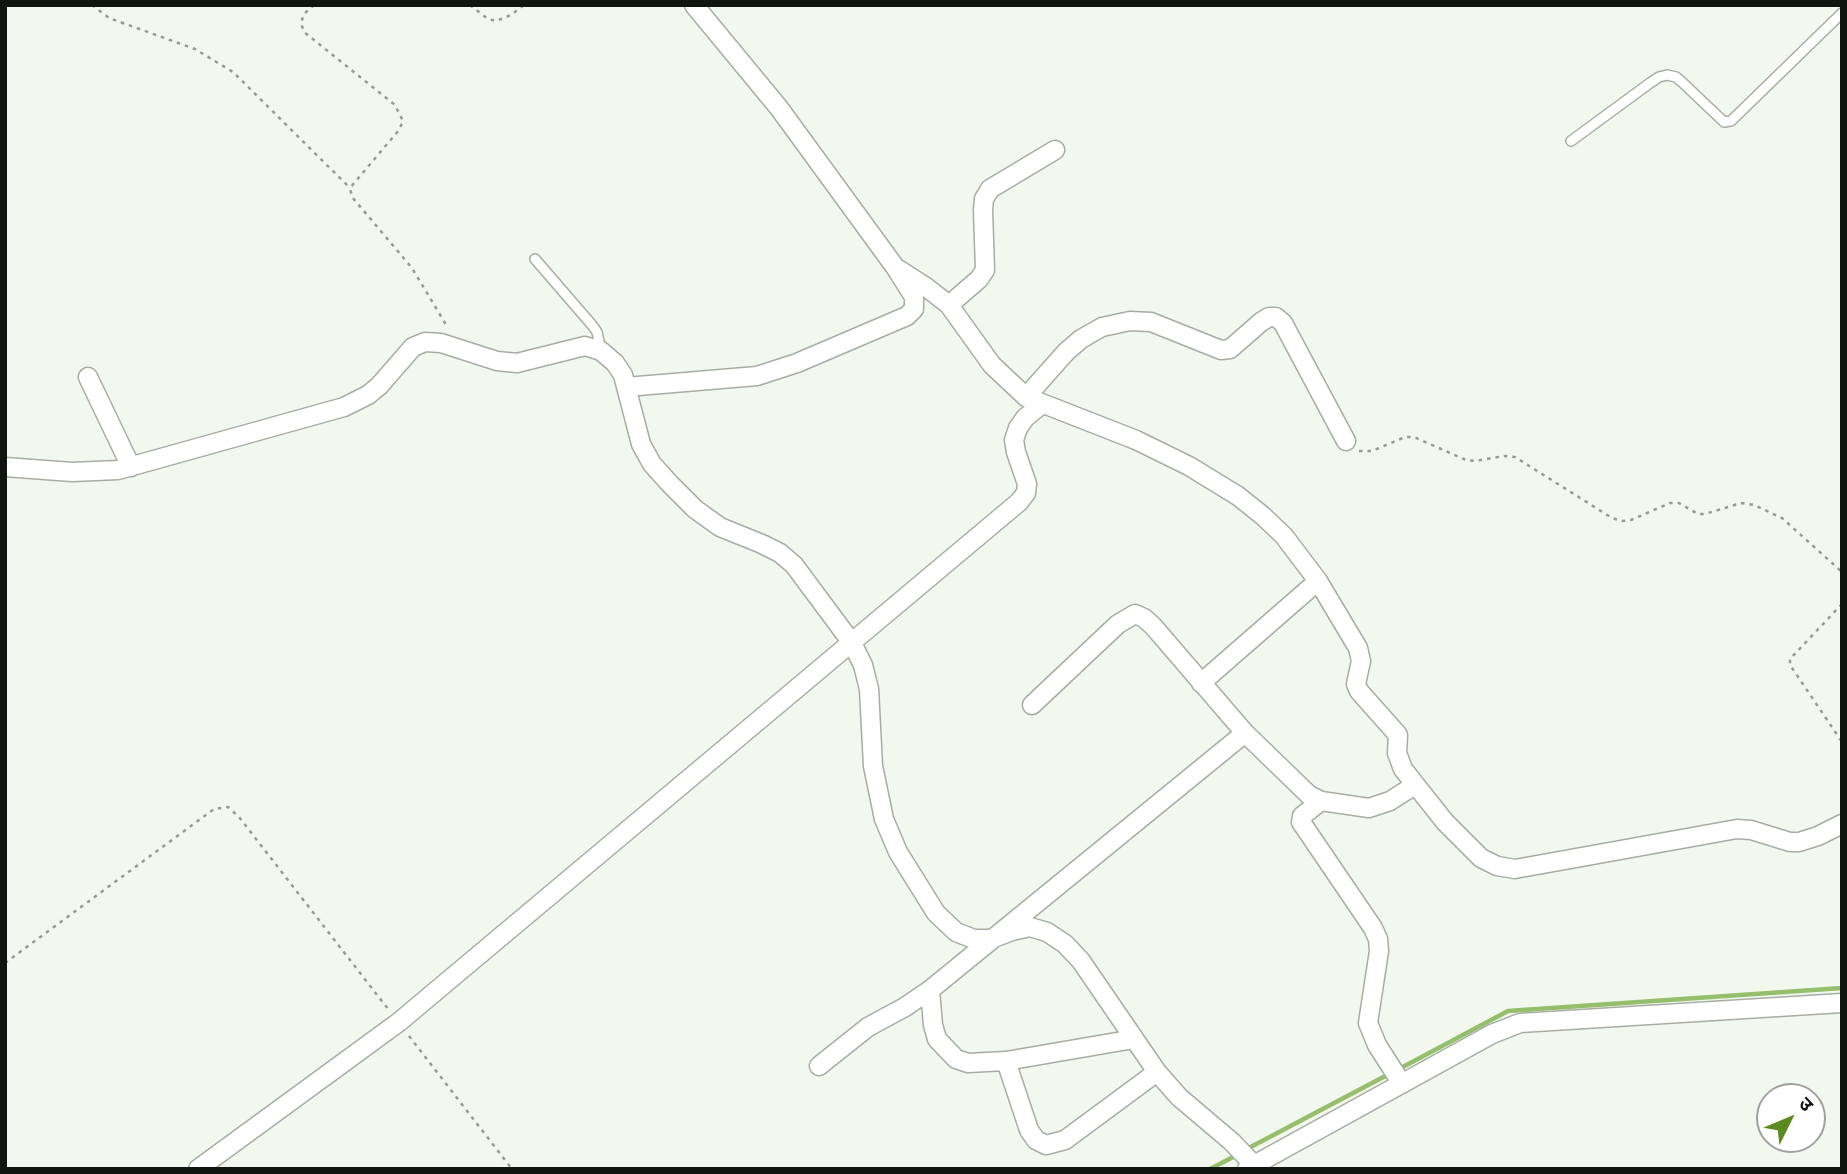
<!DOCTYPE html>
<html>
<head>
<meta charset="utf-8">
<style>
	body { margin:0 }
	#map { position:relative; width:1847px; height:1174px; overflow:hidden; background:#f2f8ee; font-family:"Sofia Sans Condensed","Noto Sans Devanagari",sans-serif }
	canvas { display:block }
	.frame { position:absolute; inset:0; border:7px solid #121411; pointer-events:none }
	.north { position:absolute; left:1756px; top:1083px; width:70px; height:70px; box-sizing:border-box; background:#fff; border:2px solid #a0a1a0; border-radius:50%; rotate:47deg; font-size:19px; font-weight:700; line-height:28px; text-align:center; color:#121411 }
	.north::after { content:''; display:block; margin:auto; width:24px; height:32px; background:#5b8a1e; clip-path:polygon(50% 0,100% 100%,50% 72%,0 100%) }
</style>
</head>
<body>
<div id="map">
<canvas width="1847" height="1174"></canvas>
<div class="frame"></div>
<div class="north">उ</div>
</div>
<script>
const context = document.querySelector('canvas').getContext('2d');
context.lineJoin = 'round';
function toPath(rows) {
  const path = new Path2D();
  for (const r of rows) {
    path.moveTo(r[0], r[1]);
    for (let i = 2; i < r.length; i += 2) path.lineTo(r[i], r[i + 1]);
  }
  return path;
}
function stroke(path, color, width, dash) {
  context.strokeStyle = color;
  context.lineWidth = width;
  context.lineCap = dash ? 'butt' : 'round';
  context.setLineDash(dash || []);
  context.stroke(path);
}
const stream = toPath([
	[1399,1069,1508,1011,1842,988],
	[1245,1150,1391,1073],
	[1210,1169,1237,1155]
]);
const path = toPath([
	[92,5,109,18,195,49,233,72,350,188],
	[314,5,304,14,301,23,304,32,395,105,403,121,399,130,350,188,352,197,412,268,448,328],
	[470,5,488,19,496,21,511,15,524,5],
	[1359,451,1372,451,1405,437,1414,437,1466,460,1475,461,1504,456,1515,457,1612,518,1622,521,1631,520,1670,503,1679,503,1698,514,1705,514,1741,503,1754,505,1782,518,1842,572],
	[1842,604,1790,659,1790,665,1842,742],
	[5,963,214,809,228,807,239,817,388,1009],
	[409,1036,512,1169]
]);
const service = toPath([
	[1571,141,1650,83,1659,77,1667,75,1676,77,1683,83,1724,122,1731,121,1842,13],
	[535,259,592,325,597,332,601,351]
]);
const minor = toPath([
	[895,267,926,287,949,305,992,365,1026,397,1136,440,1189,466,1238,496,1263,516,1284,536,1318,581,1358,648,1361,661,1356,684,1359,691,1398,735,1397,753,1403,769,1445,822,1481,858,1497,866,1515,869,1737,829,1751,830,1790,842,1799,842,1818,836,1842,824],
	[949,305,979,279,985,270,983,210,984,199,990,189,1055,150],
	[88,377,131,467],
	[626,387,757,376,797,363,907,316,914,309,914,297,895,267,779,108,694,5],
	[1026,397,1066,352,1081,339,1102,327,1130,321,1151,322,1221,350,1230,349,1261,322,1269,317,1276,317,1283,323,1346,441],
	[5,467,72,472,118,470,344,407,368,395,379,386,413,347,425,342,441,343,497,361,517,363,585,346,601,351,615,363,623,375,641,444,652,464,670,484,695,509,720,527,762,544,780,553,794,565,852,643,863,665,869,689,873,766,884,819,898,852,936,913,956,932,974,939,991,939,1012,931,1030,927,1047,932,1065,944,1081,961,1157,1072,1179,1097,1232,1142,1254,1165],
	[1201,683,1318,581],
	[1032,705,1118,624,1135,614,1144,618,1153,626,1245,733,1309,795,1321,801,1369,808,1390,801,1415,785],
	[1321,801,1302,816,1301,822,1373,928,1378,939,1379,951,1368,1023,1377,1045,1402,1084],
	[930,990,933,1025,937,1039,956,1059,968,1063,1006,1061,1134,1039],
	[1006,1061,1029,1130,1036,1140,1046,1145,1065,1140,1157,1072],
	[819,1066,868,1027,905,1007,930,990,1245,733],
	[198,1169,399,1022,1019,502,1026,493,1027,484,1016,452,1014,440,1018,428,1025,418,1042,404],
	[1247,1169,1492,1034,1520,1023,1842,1003]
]);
stroke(stream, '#95bf6c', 4.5);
stroke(service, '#a8ada4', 12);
stroke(minor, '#a8ada4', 21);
stroke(path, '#979b94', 2.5, [3.5, 5]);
stroke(service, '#fff', 9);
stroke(minor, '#fff', 18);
</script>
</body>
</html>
